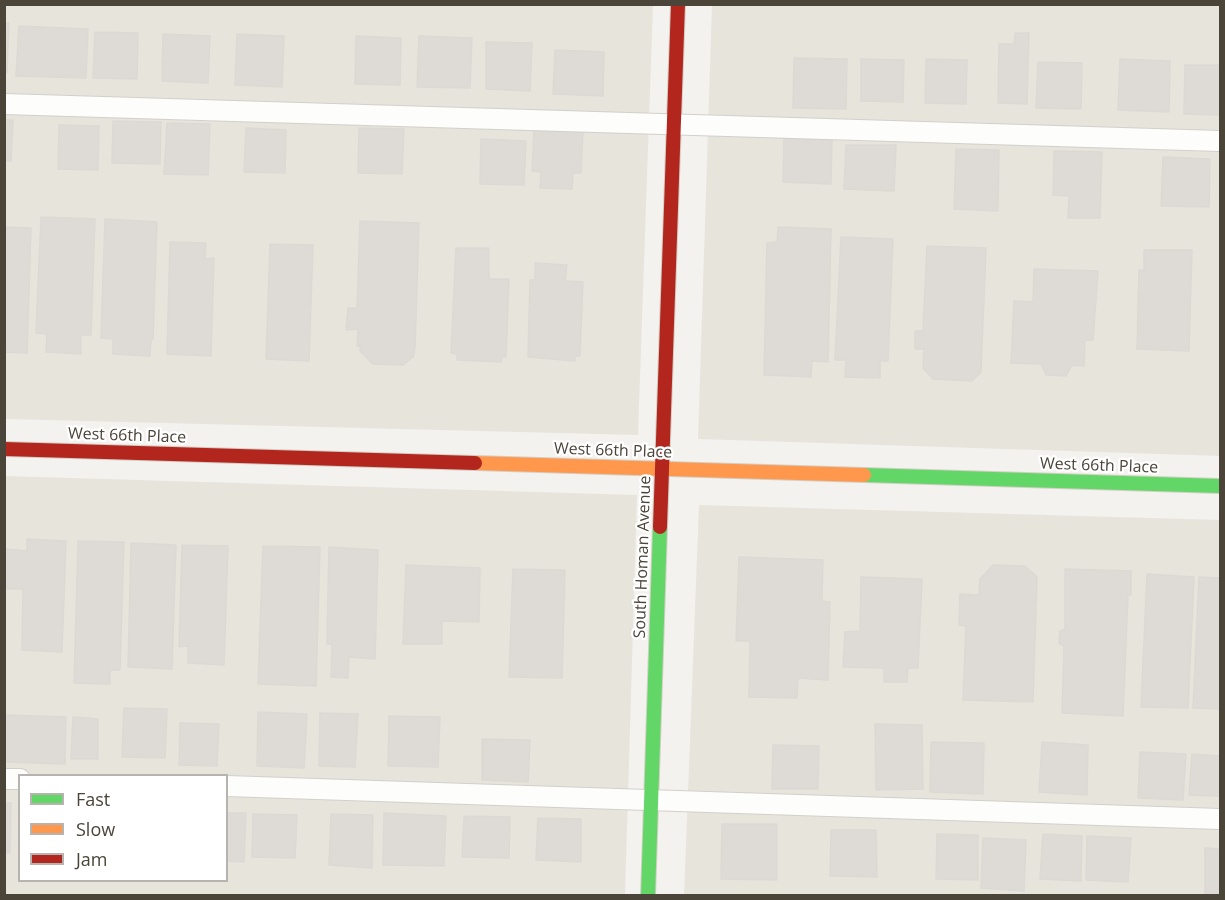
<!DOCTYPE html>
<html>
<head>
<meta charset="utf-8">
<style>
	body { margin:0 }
	#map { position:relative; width:1225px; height:900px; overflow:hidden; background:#f4f2ee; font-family:"Open Sans",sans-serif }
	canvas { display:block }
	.frame { position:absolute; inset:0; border:6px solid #4b4439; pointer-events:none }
	.legend { position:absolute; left:18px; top:774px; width:210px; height:108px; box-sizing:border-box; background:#fff; border:2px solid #b7b4b0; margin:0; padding:8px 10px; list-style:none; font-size:18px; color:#4b4439 }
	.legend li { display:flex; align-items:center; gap:12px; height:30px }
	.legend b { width:30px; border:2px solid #b7b4b0 }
</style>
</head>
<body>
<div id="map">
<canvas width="1225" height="900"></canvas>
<div class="frame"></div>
<ul class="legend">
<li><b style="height:8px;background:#63d668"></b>Fast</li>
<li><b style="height:8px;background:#ff974d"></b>Slow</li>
<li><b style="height:8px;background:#b3261e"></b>Jam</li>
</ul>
</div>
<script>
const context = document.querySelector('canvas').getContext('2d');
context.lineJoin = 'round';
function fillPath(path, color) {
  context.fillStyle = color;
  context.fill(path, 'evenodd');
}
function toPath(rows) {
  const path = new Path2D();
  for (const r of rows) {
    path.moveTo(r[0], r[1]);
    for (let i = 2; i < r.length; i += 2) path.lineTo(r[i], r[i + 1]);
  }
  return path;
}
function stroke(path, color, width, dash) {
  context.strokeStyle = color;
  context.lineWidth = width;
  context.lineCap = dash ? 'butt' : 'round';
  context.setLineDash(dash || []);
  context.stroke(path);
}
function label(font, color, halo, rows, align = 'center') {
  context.font = font + ' "Open Sans",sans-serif';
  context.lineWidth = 4.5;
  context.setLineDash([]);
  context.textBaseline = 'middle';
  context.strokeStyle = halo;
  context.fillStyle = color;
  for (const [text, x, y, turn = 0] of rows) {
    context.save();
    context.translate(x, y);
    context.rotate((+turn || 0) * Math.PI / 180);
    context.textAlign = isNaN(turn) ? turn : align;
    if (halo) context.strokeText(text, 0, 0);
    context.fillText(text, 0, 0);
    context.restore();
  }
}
const residential = toPath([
	[5,5,653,5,638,435,5,419],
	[712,5,1220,5,1220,456,698,439],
	[5,476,637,495,625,895,5,896],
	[20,776,226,776,226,880,20,880],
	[699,505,1220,520,1220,895,684,896]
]);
const building = toPath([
	[4,23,9,23,7,73,4,72,4,23],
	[19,26,88,29,86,78,16,76,19,26],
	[95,32,138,33,137,79,93,78,95,32],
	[1015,33,1029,33,1027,104,998,103,999,44,1014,44,1015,33],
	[163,34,210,36,208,83,162,81,163,34],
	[237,34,284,36,282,87,235,85,237,34],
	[356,36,401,38,400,85,355,84,356,36],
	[419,36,472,38,470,88,417,87,419,36],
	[486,42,532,43,530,91,486,89,486,42],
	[555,50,604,52,603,96,553,94,555,50],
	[794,58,847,59,846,109,793,108,794,58],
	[861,59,904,60,903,102,861,101,861,59],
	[926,59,967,60,966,104,925,103,926,59],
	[1120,59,1170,61,1169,112,1118,110,1120,59],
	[1038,62,1082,63,1081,109,1036,108,1038,62],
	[1185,65,1220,65,1220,115,1184,114,1185,65],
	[4,120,13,120,11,161,4,161,4,120],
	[113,121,161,122,160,164,112,163,113,121],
	[167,123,210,124,208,175,164,174,167,123],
	[59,125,99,126,98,170,58,169,59,125],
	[246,128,286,130,285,173,244,172,246,128],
	[359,128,404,129,402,174,358,173,359,128],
	[534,130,583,131,581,173,573,173,572,189,540,188,541,172,532,171,534,130],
	[784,137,832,137,831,184,783,182,784,137],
	[481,139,526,141,524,185,480,184,481,139],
	[846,145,896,145,894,191,844,189,846,145],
	[956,149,999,150,998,211,954,209,956,149],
	[1054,151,1102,152,1100,218,1068,218,1069,196,1053,195,1054,151],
	[1163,157,1210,159,1209,207,1161,206,1163,157],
	[41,217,95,219,91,335,81,335,81,354,46,352,47,334,36,333,41,217],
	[105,219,157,222,153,339,151,339,150,356,113,354,113,339,101,338,105,219],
	[360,221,419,223,415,348,413,357,403,365,373,364,360,351,360,346,357,346,358,329,346,330,348,308,357,308,360,221],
	[4,227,31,228,27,353,4,352,4,227],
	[778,227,831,229,828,362,812,361,811,377,764,375,767,243,777,242,778,227],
	[841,237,893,239,888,361,880,361,880,378,845,377,846,360,835,360,841,237],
	[170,242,206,243,205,259,214,258,211,356,167,354,170,242],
	[270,244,313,245,309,361,266,359,270,244],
	[927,246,986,248,981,372,972,381,933,379,923,368,924,349,915,349,915,331,923,331,927,246],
	[456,248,489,248,489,279,509,279,506,357,502,357,501,362,457,360,457,354,451,353,456,248],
	[1144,250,1192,250,1189,351,1137,349,1139,270,1144,270,1144,250],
	[535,263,567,265,565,281,583,282,580,356,575,356,575,361,528,357,530,280,535,280,535,263],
	[1034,269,1098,271,1093,340,1085,340,1084,366,1072,365,1066,376,1046,375,1041,364,1011,363,1014,301,1033,302,1034,269],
	[27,539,66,541,62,652,22,650,23,589,4,589,4,549,27,551,27,539],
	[78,541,124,542,120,670,110,670,110,684,74,683,78,541],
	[131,543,176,545,172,669,128,667,131,543],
	[182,545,228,546,224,665,188,663,188,646,179,647,182,545],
	[263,546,320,547,316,686,258,684,263,546],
	[329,547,378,550,375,659,349,657,348,678,331,677,332,644,327,644,329,547],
	[739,557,823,560,822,601,830,602,828,680,798,678,797,698,749,697,750,641,736,641,739,557],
	[406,565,480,568,479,622,442,621,442,644,403,644,406,565],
	[993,565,1025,566,1037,577,1033,702,963,700,966,626,959,625,960,594,979,595,980,579,993,565],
	[513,569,565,570,562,678,509,677,513,569],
	[1065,569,1131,571,1131,595,1128,595,1123,716,1062,713,1064,646,1059,643,1060,631,1065,629,1065,569],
	[1147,574,1194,577,1188,708,1141,707,1147,574],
	[861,577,922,579,918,668,908,668,907,682,884,682,884,668,843,667,845,632,860,631,861,577],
	[1199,577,1220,578,1220,709,1193,708,1199,577],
	[124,708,167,709,165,758,122,757,124,708],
	[258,712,307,714,304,768,257,766,258,712],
	[320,713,358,714,355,767,319,766,320,713],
	[4,715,66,717,65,764,4,762,4,715],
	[389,716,440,717,438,767,388,766,389,716],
	[73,717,98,719,98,759,71,759,73,717],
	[180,723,219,724,217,766,179,765,180,723],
	[875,724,922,725,923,789,876,790,875,724],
	[482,739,530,740,528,782,482,780,482,739],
	[931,742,984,743,983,794,930,792,931,742],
	[1042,742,1088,745,1087,795,1039,792,1042,742],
	[773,745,819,746,818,789,772,789,773,745],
	[1140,752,1186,754,1183,800,1138,798,1140,752],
	[1192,754,1220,756,1220,796,1189,795,1192,754],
	[4,803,11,803,10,853,4,853,4,803],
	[226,813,246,813,244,862,226,861,226,813],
	[384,813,446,816,444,866,383,865,384,813],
	[253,814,297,815,295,858,252,857,253,814],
	[331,814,373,815,372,868,329,865,331,814],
	[464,816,510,817,509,858,462,857,464,816],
	[538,818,581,819,581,862,536,860,538,818],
	[722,824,777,824,777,880,721,879,722,824],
	[831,830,876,830,877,877,830,876,831,830],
	[937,834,978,835,978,880,936,879,937,834],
	[1043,834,1082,836,1081,881,1040,879,1043,834],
	[1087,836,1131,838,1128,882,1086,880,1087,836],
	[983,838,1026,840,1024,891,981,888,983,838],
	[1205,848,1220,849,1220,896,1205,896,1205,848]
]);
const lane = toPath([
	[4,104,1220,141],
	[4,779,20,779],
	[226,786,1220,819]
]);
const fast = toPath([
	[864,475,1220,486],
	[648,896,660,527]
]);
const slow = toPath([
	[475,463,864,475]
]);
const jam = toPath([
	[4,449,475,463],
	[660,527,678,4]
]);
const streetNames = [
	["West 66th Place",127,436,2],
	["West 66th Place",613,451,2],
	["West 66th Place",1099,466,2],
	["South Homan Avenue",643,557,-88]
];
fillPath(residential, '#e7e4dc');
fillPath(building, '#dedbd6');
stroke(building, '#dcd9d4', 1.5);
stroke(lane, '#d2d0cb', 22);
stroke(fast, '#d3cfc5', 16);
stroke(slow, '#d3cfc5', 16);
stroke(jam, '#d3cfc5', 16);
stroke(lane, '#fdfdfc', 20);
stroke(fast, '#63d668', 14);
stroke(slow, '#ff974d', 14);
stroke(jam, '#b3261e', 14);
label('16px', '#4b4439', '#fff', streetNames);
</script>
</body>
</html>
